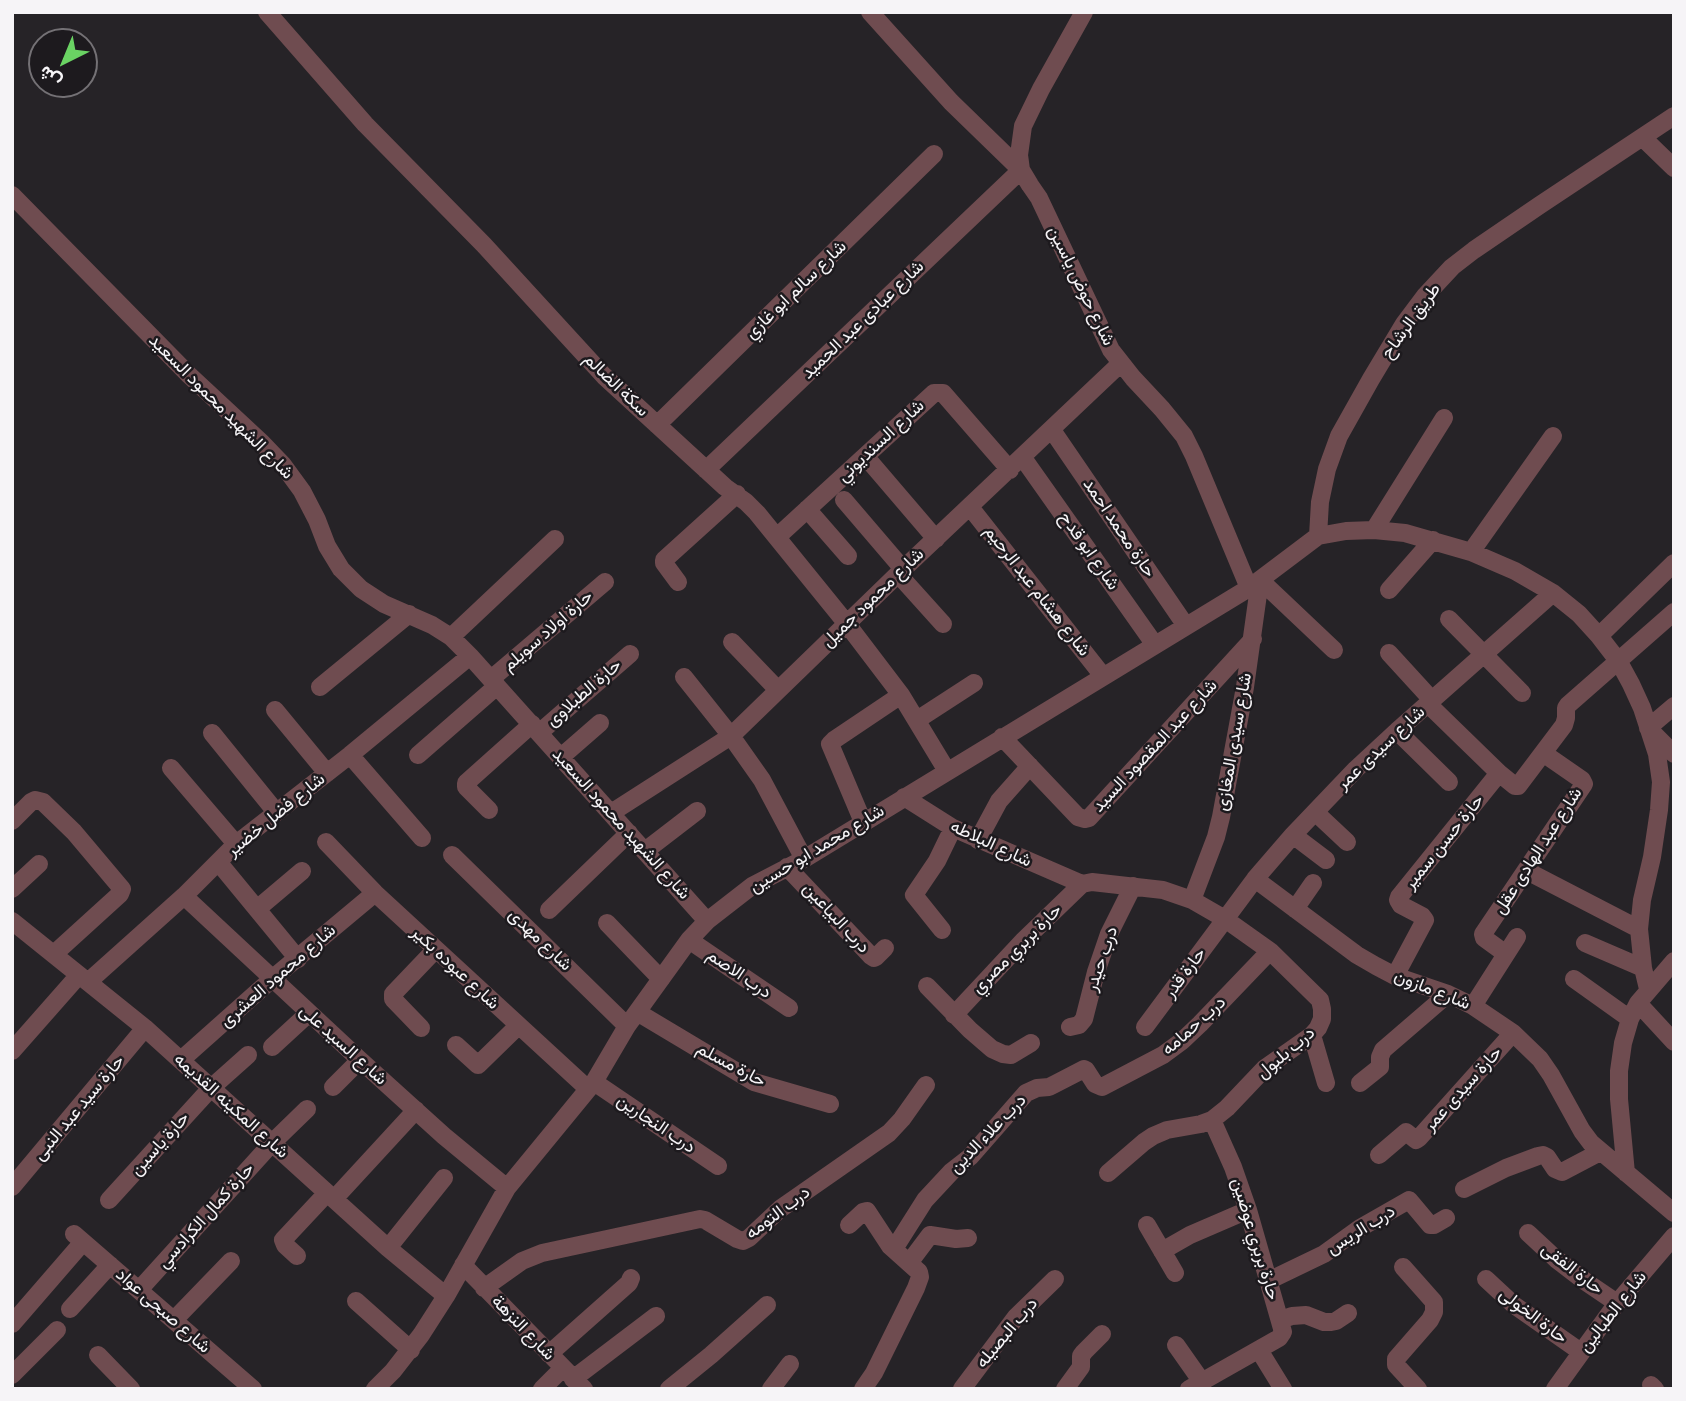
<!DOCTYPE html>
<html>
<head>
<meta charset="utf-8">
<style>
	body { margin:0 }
	#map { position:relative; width:1686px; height:1401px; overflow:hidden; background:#262327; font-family:Bitter,Vazirmatn,serif }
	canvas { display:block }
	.frame { position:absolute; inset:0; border:14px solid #f6f4f7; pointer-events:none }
	.north { position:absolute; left:28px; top:28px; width:70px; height:70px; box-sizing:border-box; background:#1d1a1e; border:2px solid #747175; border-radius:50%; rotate:223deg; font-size:19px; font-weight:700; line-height:28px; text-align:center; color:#f6f4f7 }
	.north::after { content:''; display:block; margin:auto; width:24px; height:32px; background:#6ad363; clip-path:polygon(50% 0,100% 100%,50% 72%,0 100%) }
</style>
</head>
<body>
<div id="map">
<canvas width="1686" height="1401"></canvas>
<div class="frame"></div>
<div class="north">ش</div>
</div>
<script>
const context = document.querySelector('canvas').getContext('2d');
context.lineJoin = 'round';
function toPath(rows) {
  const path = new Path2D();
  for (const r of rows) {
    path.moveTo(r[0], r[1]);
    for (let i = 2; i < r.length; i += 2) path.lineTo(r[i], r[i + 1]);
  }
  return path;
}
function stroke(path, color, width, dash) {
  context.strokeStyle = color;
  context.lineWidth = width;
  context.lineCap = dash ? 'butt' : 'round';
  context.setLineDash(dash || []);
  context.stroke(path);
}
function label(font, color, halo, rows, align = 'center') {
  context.font = font + ' Bitter,Vazirmatn,serif';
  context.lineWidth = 5;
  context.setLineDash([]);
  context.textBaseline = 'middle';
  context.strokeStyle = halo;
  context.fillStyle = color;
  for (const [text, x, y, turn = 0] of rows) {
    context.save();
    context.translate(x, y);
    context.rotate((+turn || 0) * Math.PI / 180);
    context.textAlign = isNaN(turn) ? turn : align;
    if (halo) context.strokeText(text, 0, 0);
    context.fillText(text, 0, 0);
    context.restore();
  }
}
const street = toPath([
	[267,12,365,124,484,245,604,376,725,487,746,502,757,513,847,624,901,695,947,771],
	[870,12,951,102,1021,170,1030,185,1039,198,1111,350,1133,378,1162,409,1184,436,1194,456,1249,588],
	[1643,138,1674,168],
	[12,195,189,375,261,442,283,465,302,491,317,520,327,546,341,569,361,589,384,604,432,625,451,637,470,656,707,921],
	[657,425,934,154],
	[1052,430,1186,626],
	[865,456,936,539],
	[1023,458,1155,645],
	[706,470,1021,170,1019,155,1023,126,1041,89,1084,12],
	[844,500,903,569],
	[970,507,1103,676],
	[807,509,848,556],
	[1374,530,1444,418],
	[1318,536,1320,502,1327,469,1339,436,1371,379,1404,324,1425,296,1452,267,1474,250,1540,205,1674,116],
	[777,537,934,393,943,393,1010,470],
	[1471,552,1553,436],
	[898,574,943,624],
	[1260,580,1334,650],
	[678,582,664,563,664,560,737,494],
	[1389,590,1433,540],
	[1449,619,1522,693],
	[1599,636,1674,563],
	[451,637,555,539],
	[732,642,778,690],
	[1389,653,1432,700],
	[684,677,731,736,762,780,804,859],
	[491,679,605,582],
	[320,687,409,614],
	[1428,704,1499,773,1515,786,1518,786,1564,725,1566,718,1566,708,1568,705,1674,612],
	[1674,706,1648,728,1674,754],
	[275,710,327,773],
	[917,720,974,683],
	[1397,731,1449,782],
	[212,733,276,812],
	[539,733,630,654],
	[1002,737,1078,817,1085,819,1089,818,1253,639],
	[350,755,422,838],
	[418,755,497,686],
	[561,757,600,723],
	[171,768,236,844],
	[904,797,953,828,1082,884],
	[489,810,466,787,466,783,532,724],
	[1315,812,1347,842],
	[611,813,731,736,898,574,1121,363],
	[12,821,31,802,35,800,43,802,74,832,122,889,120,894,54,954],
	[863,822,830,744,834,740,901,695],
	[1293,835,1326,860],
	[978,840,999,801,1030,766],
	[326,842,375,893,588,1089],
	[645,851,697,811],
	[452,855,627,1026],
	[219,863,298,959],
	[787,867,871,956,874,958,876,957,885,948],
	[1527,871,1639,929],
	[1255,879,1357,955,1376,966,1395,976,1448,994,1473,1006,1513,1033,1540,1059,1551,1075,1582,1131,1591,1143,1674,1213],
	[12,889,39,864],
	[184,896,360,1060,444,1136,507,1188],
	[1192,900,1216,837,1221,817,1245,687,1260,580],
	[257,909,302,871],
	[1295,909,1313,883],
	[549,910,629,833],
	[12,921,145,1028,388,1248,446,1296],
	[607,923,661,979],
	[942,930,914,895,937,861,953,828],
	[689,940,789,1008],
	[1585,943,1643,968],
	[1506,954,1484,938,1483,934,1584,784,1582,780,1543,753],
	[1395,976,1425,920,1422,916,1401,905,1398,900,1399,897,1499,773],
	[1574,979,1630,1019],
	[88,982,184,896,236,844,350,755,470,656],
	[927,986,970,1030,992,1049,1003,1054,1011,1055,1031,1043],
	[1638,1003,1674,1042],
	[1473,1006,1517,937],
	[637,1012,754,1082,830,1104],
	[954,1015,1024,940,1082,884,1092,882,1163,890,1192,900,1225,919,1270,951,1320,1000,1322,1009,1322,1019,1318,1028,1312,1035,1265,1068,1227,1108,1212,1120,1201,1124,1167,1130,1153,1136,1144,1142,1108,1173],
	[1070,1027,1079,1025,1084,1019,1096,972,1109,934,1133,886],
	[1145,1027,1255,879,1293,835,1356,769,1397,731,1553,593],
	[421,1028,393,999,393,994,435,950],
	[1312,1035,1326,1083],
	[456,1045,478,1065,518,1026],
	[272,1047,309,1013],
	[12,1051,79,975],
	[181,1060,272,979,375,893],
	[594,1082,718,1166],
	[1360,1083,1380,1067,1380,1057,1383,1050,1448,994],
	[333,1087,360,1060],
	[1379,1155,1406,1132,1416,1140,1419,1138,1513,1033],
	[1626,1173,1619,1099,1619,1071,1623,1043,1630,1019,1638,1003,1674,961],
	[12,1187,145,1028],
	[1464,1189,1506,1168,1538,1156,1543,1155,1547,1157,1555,1169,1562,1172,1600,1152],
	[334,1199,416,1110],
	[109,1200,211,1088,248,1055],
	[849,1225,863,1212,867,1211,890,1246,919,1272,920,1277,916,1288,874,1373,863,1389],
	[1147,1225,1175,1273],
	[1528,1233,1556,1259,1586,1282,1617,1303],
	[74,1234,253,1389],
	[388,1248,444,1178],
	[894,1249,925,1200,952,1171,970,1157,1026,1093,1037,1088,1049,1087,1055,1084,1084,1069,1086,1070,1095,1084,1102,1087,1163,1055,1182,1041,1200,1024,1270,951],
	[1162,1251,1190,1235,1248,1210],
	[297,1256,285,1245,283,1240,327,1193],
	[909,1263,930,1235,956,1239,968,1238],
	[463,1265,584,1389],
	[1403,1267,1434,1302,1434,1312,1430,1320,1396,1359,1396,1365,1418,1389],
	[1486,1279,1514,1305,1581,1352],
	[1268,1281,1324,1254,1360,1228,1409,1200,1430,1225,1434,1225,1446,1218],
	[484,1288,522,1261,542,1253,700,1219,705,1220,737,1239,743,1241,749,1238,780,1209,889,1133,902,1119,926,1085],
	[139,1290,272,1143,307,1109],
	[356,1301,411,1350],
	[70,1309,110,1265],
	[174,1320,231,1261],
	[1280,1320,1292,1316,1306,1315,1324,1322,1331,1322,1336,1321,1348,1313],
	[12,1324,83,1242],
	[1176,1345,1202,1382],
	[1259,1350,1283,1389],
	[549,1354,629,1283,631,1278],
	[98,1355,131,1389],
	[12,1375,57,1330],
	[573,1379,656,1316],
	[1651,1385,1655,1389],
	[375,1389,393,1371,421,1335,446,1296,507,1188,594,1082,627,1026,689,940,707,921,752,886,804,859,1249,588,1318,536,1346,531,1374,530,1405,533,1471,552,1515,571,1553,593,1579,614,1599,636,1619,662,1631,684,1642,708,1657,754,1661,782,1659,810,1652,857,1642,900,1639,929,1643,968,1648,989],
	[542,1389,563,1368],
	[669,1389,711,1355,767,1305],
	[771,1389,790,1364],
	[962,1389,1016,1317,1055,1279],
	[1065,1389,1081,1367,1081,1356,1084,1352,1102,1334],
	[1189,1389,1279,1338,1283,1332,1248,1210,1233,1167,1212,1120],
	[1555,1389,1617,1303,1674,1236]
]);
const streetNames = [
	["شارع حوض ياسين",1081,286,64],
	["شارع سالم ابو غازي",796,290,-44],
	["شارع عبادى عبد الحميد",863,320,-44],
	["طريق الرشاح",1411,321,-54],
	["سكة الضالم",616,385,44],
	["شارع الشهيد محمود السعيد",221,407,45],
	["شارع السنديوني",881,441,-43],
	["حارة محمد احمد",1119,528,56],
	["شارع ابو قدح",1089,551,55],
	["شارع هشام عبد الرحيم",1037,591,52],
	["شارع محمود جميل",873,598,-44],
	["حارة اولاد سويلم",548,631,-41],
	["حارة الطبلاوى",584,693,-41],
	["شارع سيدى المغازى",1234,742,-80],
	["شارع عبد المقصود السيد",1155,746,-47],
	["شارع سيدى عمر",1381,748,-43],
	["شارع فضل خضير",276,815,-39],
	["شارع الشهيد محمود السعيد",621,824,48],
	["حارة حسن سمير",1444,842,-51],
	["شارع البلاطه",991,844,25],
	["شارع محمد ابو حسين",817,849,-31],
	["شارع عبد الهادى عقل",1538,851,-57],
	["درب البياعين",836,918,47],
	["شارع مهدى",540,940,44],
	["حارة بربري مصري",1017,949,-45],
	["درب حيدر",1102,959,-71],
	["شارع عبوده بكير",455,968,43],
	["حارة قدر",1185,973,-53],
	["درب الاصم",739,974,34],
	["شارع محمود العشرى",278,976,-41],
	["شارع مازون",1432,990,22],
	["درب حمامه",1194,1026,-42],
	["شارع السيد على",343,1045,42],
	["درب بلبول",1286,1053,-40],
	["حارة مسلم",731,1065,28],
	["حارة سيدى عمر",1463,1089,-48],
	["شارع المكينه القديمه",231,1106,42],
	["حارة سيد عبد النبى",79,1108,-50],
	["درب النجارين",656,1124,34],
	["درب علاء الدين",988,1134,-46],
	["حارة ياسين",160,1144,-48],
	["درب التومه",778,1213,-37],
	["حارة كمال الكرادسي",206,1216,-48],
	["درب الريس",1361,1230,-32],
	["حارة بربري عوضين",1255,1239,73],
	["حارة الفقى",1572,1269,38],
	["شارع صبحى عواد",163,1311,41],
	["شارع الطبالين",1613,1312,-52],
	["حارة الخولى",1533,1316,37],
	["شارع النزهة",523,1328,46],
	["درب البصيله",1007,1333,-50]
];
stroke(street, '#6f4c50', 18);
label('18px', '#f6f4f7', '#1d1a1e', streetNames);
</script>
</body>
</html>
